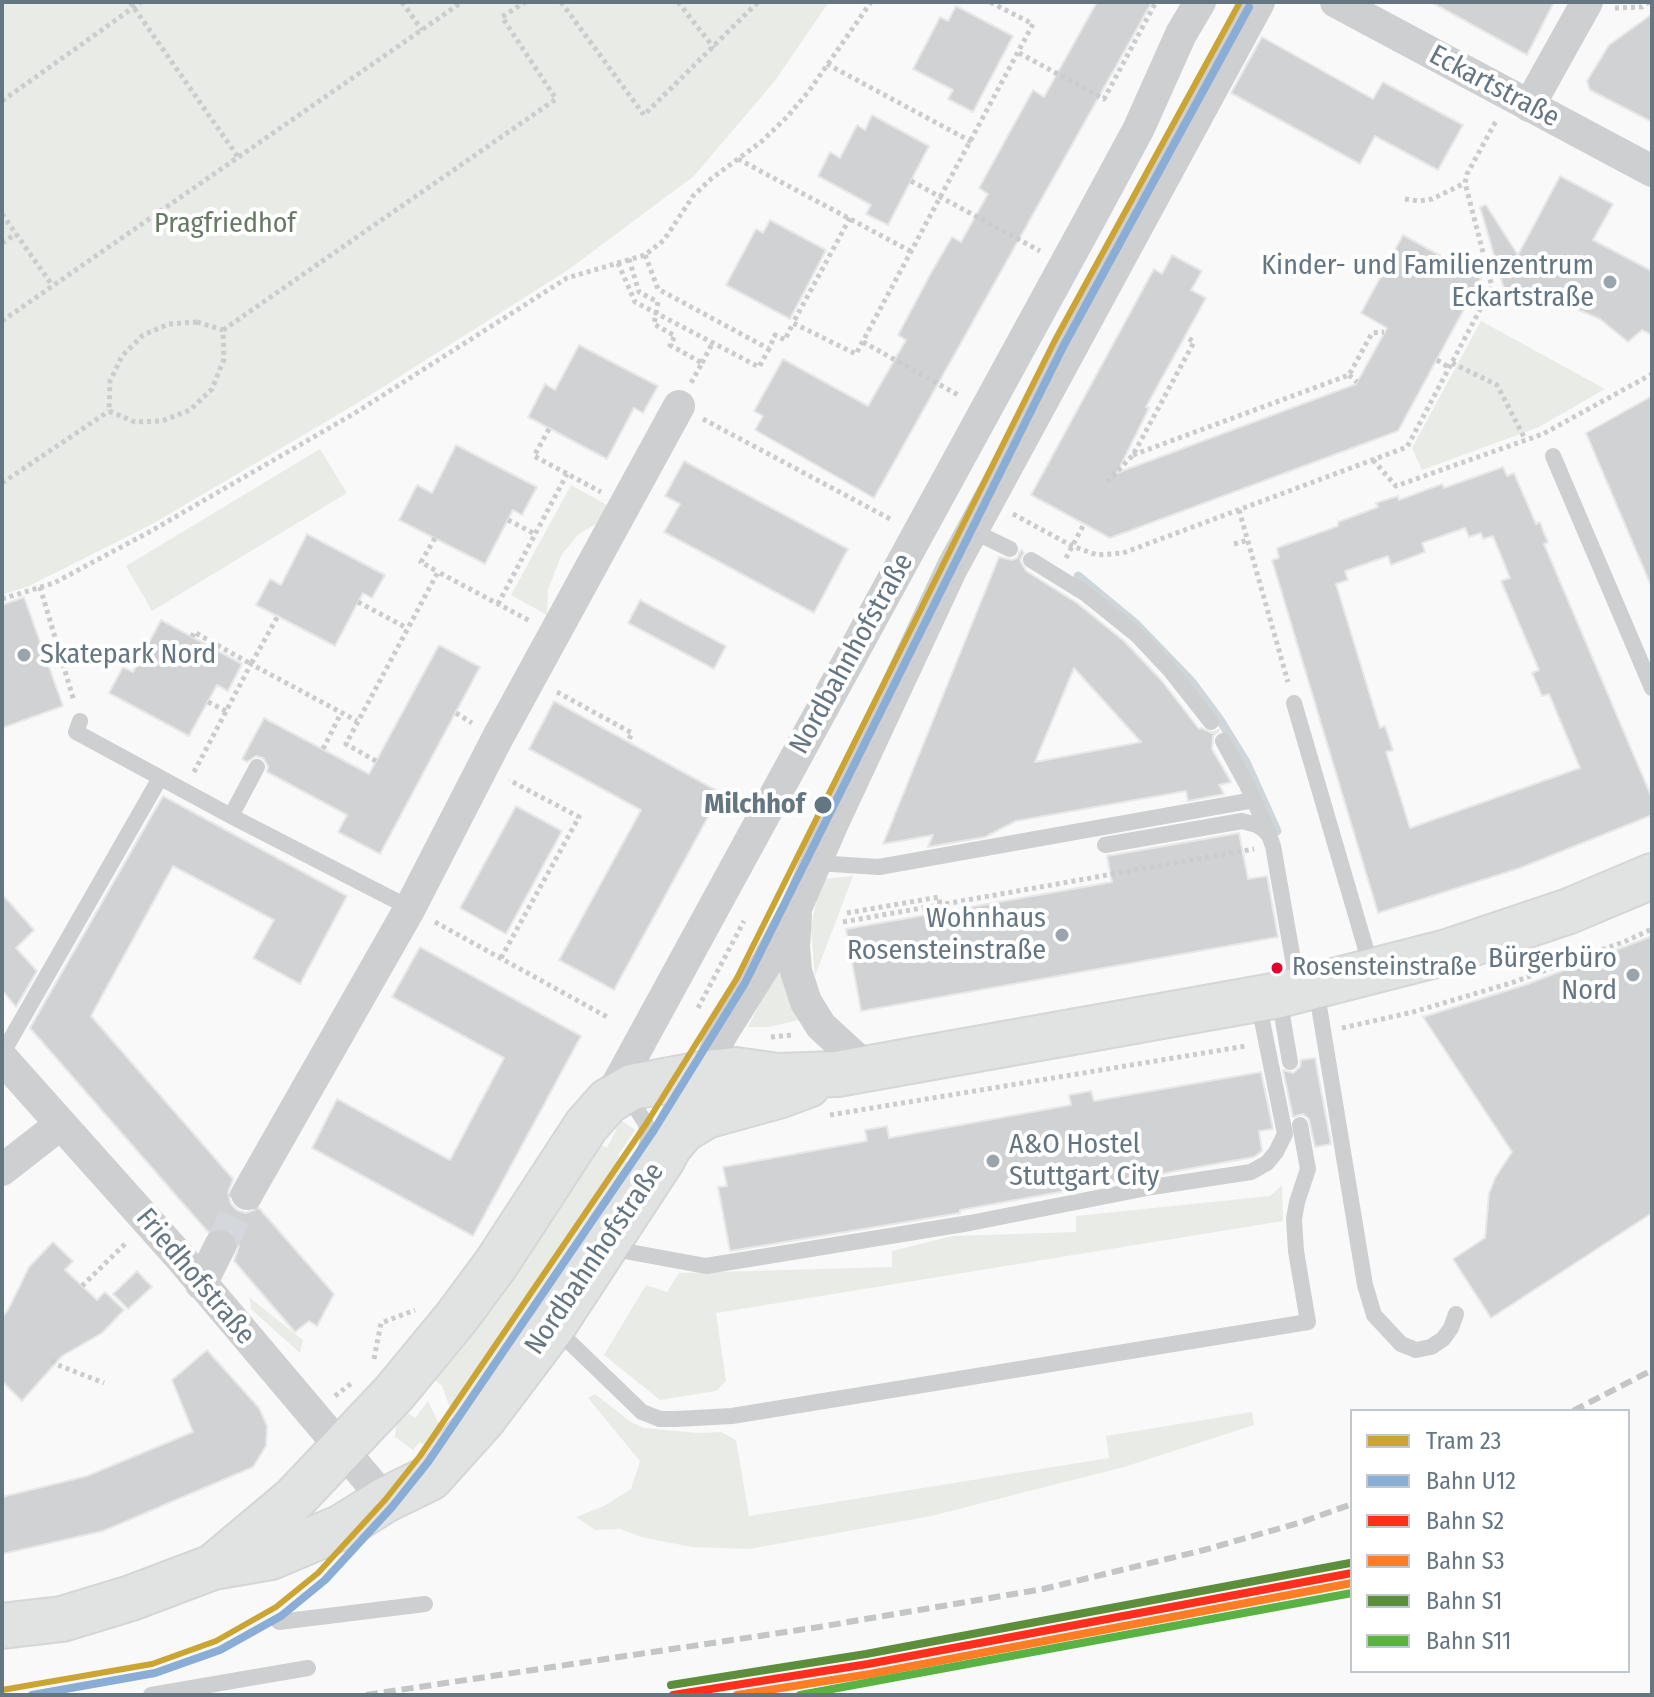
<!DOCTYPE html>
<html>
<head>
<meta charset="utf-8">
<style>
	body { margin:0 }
	#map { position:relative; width:1654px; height:1697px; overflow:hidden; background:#f9f9f9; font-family:"Fira Sans Condensed",sans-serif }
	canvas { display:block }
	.frame { position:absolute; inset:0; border:4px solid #657683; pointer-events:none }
	.legend { position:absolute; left:1350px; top:1409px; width:280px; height:264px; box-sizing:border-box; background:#fff; border:2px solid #c1c8cd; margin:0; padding:10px 14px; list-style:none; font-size:24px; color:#657683 }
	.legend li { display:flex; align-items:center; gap:16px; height:40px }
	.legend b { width:40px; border:2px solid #c1c8cd }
</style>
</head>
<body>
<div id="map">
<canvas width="1654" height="1697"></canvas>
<div class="frame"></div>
<ul class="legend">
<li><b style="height:10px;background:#cca432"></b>Tram 23</li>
<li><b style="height:10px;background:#8aadd5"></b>Bahn U12</li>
<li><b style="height:10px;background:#ff2e1d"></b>Bahn S2</li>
<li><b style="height:10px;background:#ff7d24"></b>Bahn S3</li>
<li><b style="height:10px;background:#5c8e3c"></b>Bahn S1</li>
<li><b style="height:10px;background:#59b243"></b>Bahn S11</li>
</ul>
</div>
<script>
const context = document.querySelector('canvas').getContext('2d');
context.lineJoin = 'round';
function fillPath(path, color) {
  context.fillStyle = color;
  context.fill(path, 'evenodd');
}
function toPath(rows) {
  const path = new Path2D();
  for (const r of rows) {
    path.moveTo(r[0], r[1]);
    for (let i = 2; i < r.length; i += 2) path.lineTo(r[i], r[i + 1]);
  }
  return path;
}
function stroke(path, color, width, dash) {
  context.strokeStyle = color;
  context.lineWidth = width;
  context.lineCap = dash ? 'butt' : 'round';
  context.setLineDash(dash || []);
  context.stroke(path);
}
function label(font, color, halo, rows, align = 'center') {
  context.font = font + ' "Fira Sans Condensed",sans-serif';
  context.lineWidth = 8;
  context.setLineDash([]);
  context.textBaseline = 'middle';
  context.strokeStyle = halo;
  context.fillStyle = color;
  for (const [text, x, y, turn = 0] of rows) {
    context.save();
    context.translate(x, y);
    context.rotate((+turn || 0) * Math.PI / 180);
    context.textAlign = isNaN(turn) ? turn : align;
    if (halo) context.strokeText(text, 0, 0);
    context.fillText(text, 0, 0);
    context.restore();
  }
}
const green = toPath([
	[2,2,829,2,774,82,694,176,568,270,356,404,154,523,29,586,2,595],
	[1481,321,1605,389,1539,427,1422,470,1412,448],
	[320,449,347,493,152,611,126,566],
	[571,485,607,505,598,523,579,534,562,554,548,589,547,615,511,595],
	[853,876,815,976,811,928,817,897,824,879],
	[786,950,792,1004,798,1020,769,1027,748,1027],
	[621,1120,635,1130,618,1155,631,1165,599,1219,553,1282,537,1325,478,1403,469,1397,454,1419,442,1386,434,1379,490,1310,526,1259,544,1219,594,1141,607,1148],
	[1282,1185,1283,1221,716,1313,726,1381,716,1391,660,1400,604,1355,646,1285,667,1292,679,1273,892,1267,892,1251,952,1236,1076,1232,1076,1216,1270,1196],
	[250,1298,303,1340,300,1353,251,1309],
	[595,1394,631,1422,644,1428,698,1433,721,1432,736,1440,749,1516,1109,1458,1106,1436,1252,1412,1254,1425,1124,1467,931,1516,749,1549,692,1547,641,1537,621,1529,595,1530,576,1517,604,1506,631,1489,640,1461,588,1398],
	[428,1401,447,1441,433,1451,420,1442,413,1450,395,1437,396,1426,406,1412,415,1418]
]);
const stream = toPath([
	[1078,576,1136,624,1191,681,1220,720,1246,762,1277,831]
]);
const building = toPath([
	[1097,2,1152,2,874,498,755,430,763,416,754,411,783,359,868,406,906,340,898,335,931,273,952,237,961,242,988,194,979,188,1033,90,1044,97,1097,2],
	[1431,2,1554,2,1527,55,1431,2],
	[956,6,1013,36,973,112,948,99,953,90,913,69,940,17,948,21,956,6],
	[1652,14,1652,122,1590,90,1587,81,1609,45,1652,14],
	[1262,37,1373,99,1383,82,1463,125,1438,170,1375,136,1360,164,1231,93,1262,37],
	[872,115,929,146,888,225,866,214,871,205,818,176,830,152,840,158,857,125,865,130,872,115],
	[1560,176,1613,204,1593,240,1652,271,1652,335,1642,330,1628,342,1600,319,1569,306,1533,300,1508,303,1480,207,1486,205,1518,255,1560,176],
	[770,220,826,250,790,319,726,285,756,229,763,233,770,220],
	[1403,235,1481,278,1398,431,1110,538,1031,495,1154,269,1162,274,1172,255,1202,271,1191,290,1206,298,1146,407,1149,408,1117,473,1356,384,1387,328,1361,313,1403,235],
	[579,345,658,386,643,413,634,408,607,459,528,417,545,384,555,390,579,345],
	[1652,396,1652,588,1586,433,1652,396],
	[456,445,537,487,522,515,513,510,485,564,399,520,417,485,432,493,456,445],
	[684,461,848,549,814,613,664,532,680,504,665,496,684,461],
	[1503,467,1507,476,1514,473,1536,524,1540,522,1544,533,1548,542,1544,544,1652,798,1652,815,1520,868,1378,913,1272,560,1279,558,1277,548,1338,526,1338,522,1378,507,1376,503,1398,496,1399,500,1442,484,1444,488,1503,467],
	[1465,528,1469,537,1481,533,1483,539,1493,536,1510,578,1501,581,1539,670,1532,673,1542,696,1549,694,1580,768,1410,828,1386,752,1393,750,1385,726,1380,728,1336,584,1348,580,1345,571,1388,556,1391,565,1425,552,1422,543,1465,528],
	[307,534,385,575,372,598,363,593,335,646,256,605,270,579,281,585,307,534],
	[1021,550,1024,552,1020,560,1026,571,1077,603,1124,641,1162,681,1199,729,1201,728,1212,733,1219,730,1213,736,1212,749,1231,782,1219,785,1224,794,1188,801,1186,791,1016,821,985,837,928,847,933,835,883,844,999,557,1012,560,1017,558,1021,550],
	[1074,668,1141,742,1035,762,1074,668],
	[24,597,63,706,2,728,2,605,24,597],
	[640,600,726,646,714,669,628,623,640,600],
	[161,620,242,664,228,691,217,685,189,736,109,693,123,667,133,672,161,620],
	[439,645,480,667,380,854,338,832,347,815,267,772,268,766,263,758,256,756,247,762,242,759,264,718,369,774,439,645],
	[554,701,721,793,614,990,559,960,641,810,529,749,554,701],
	[163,796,347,896,300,984,253,958,274,920,173,866,91,1016,233,1179,228,1193,231,1204,237,1210,246,1213,259,1208,334,1294,317,1326,309,1321,295,1332,234,1261,239,1246,235,1235,229,1229,220,1227,208,1232,30,1028,163,796],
	[516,806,562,831,506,934,460,908,516,806],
	[1239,833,1248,879,1267,876,1278,937,861,1011,846,929,1112,882,1107,856,1239,833],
	[2,894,34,930,16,948,37,971,16,1007,2,990,2,894],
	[1652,936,1652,1213,1491,1318,1453,1259,1485,1238,1489,1194,1495,1178,1512,1152,1423,1017,1525,985,1652,936],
	[420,947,581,1036,473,1236,312,1148,337,1099,450,1160,504,1058,392,997,420,947],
	[1315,1058,1331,1144,1315,1147,1309,1119,1303,1114,1293,1117,1283,1070,1293,1073,1300,1067,1301,1060,1315,1058],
	[1261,1072,1273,1129,1259,1131,1262,1151,1254,1157,960,1210,960,1213,730,1251,718,1187,727,1186,723,1167,867,1141,865,1130,887,1126,889,1138,1071,1105,1069,1095,1091,1091,1094,1101,1261,1072],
	[53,1242,73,1261,65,1270,97,1300,105,1292,124,1310,102,1333,62,1356,22,1401,2,1381,2,1317,8,1310,29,1267,53,1242],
	[137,1271,152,1287,128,1309,113,1294,137,1271],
	[207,1350,259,1408,267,1426,266,1446,253,1467,103,1531,2,1554,2,1497,87,1476,193,1432,172,1380,207,1350]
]);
const streetTunnel = toPath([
	[220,1246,247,1194]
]);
const path = toPath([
	[130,2,238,157],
	[402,2,422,30],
	[561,2,644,115,758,2],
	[678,2,714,48],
	[1615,8,1642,7,1649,2],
	[1019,53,1104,99,1156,2],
	[827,64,972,142],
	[2,101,141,2],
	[738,159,912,252],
	[911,181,1040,251],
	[1405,199,1419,201,1432,199,1465,183],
	[2,214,52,285],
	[850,218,793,323,856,354,1033,24,990,2],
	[2,243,16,234],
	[645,255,658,289,769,349,775,335,785,340,793,323],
	[629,259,639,292,658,302,654,324,675,336,670,345,702,363,691,383],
	[618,263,635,302,759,367,769,349],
	[2,321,462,2],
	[197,322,223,330,224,359,212,389,190,410,162,421,135,422,109,411,110,381,122,356,143,335,169,324,197,322],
	[223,330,556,99,502,17,525,2],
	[863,342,960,396],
	[1437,360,1450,368],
	[702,363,713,342],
	[1452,363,1497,385,1525,439],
	[1349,375,1357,382],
	[703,419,892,520],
	[549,429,534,456,601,492],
	[1133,455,1349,375,1372,333,1384,332],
	[1373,460,1396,486,1543,434,1652,374],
	[1107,482,1133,455,1194,342,1188,338],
	[2,483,109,411],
	[1239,510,1288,682],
	[1013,514,1072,546,1097,555,1123,553,1407,447,1492,287,1465,183,1467,174,1496,121],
	[508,520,535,534],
	[435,538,421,562,438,572],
	[1234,544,1248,540],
	[1066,558,1084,524],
	[40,587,74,701],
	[2,599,54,583,151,531,355,413,567,278,645,255,664,240,693,196,712,178,761,142,787,117,809,91,871,2],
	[358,602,407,628],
	[498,604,567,474],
	[192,637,194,632,251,664,278,616],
	[557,692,632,733,628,741],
	[208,702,226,711],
	[456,713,472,723],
	[323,749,341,713],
	[376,761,346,744,438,572,530,621],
	[194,772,251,664,357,721],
	[847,913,939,897,940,905],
	[435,922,609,1018],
	[843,922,1254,849],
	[501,958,579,817,509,780],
	[698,1008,744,921],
	[1342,1028,1413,1012,1511,983,1626,941,1652,929],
	[771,1037,793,1035],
	[830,1115,1246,1046],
	[82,1286,127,1242],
	[374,1359,381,1323,415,1310],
	[52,1360,58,1365,104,1383],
	[335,1396,353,1382]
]);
const lane = toPath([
	[1553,456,1652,688],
	[973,531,1010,549],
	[1031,560,1086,594,1137,635,1170,670,1211,722],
	[1294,703,1372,970],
	[80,721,76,732,231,816,410,908],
	[1223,741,1247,785,1269,834],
	[231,816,257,767],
	[1105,845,1242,821,1257,825,1264,830,1269,835,1273,846,1298,988],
	[816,863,879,867,1254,800],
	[1316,988,1365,1285,1374,1315,1401,1344,1416,1350,1431,1347,1443,1339,1451,1328,1456,1314],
	[1279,997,1290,1062],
	[2,1054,160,778],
	[619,1104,636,1108,646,1124,648,1142,642,1159],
	[608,1248,706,1266,970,1223,1152,1187,1251,1172,1267,1163,1276,1152,1285,1134,1258,1001],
	[556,1329,642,1412,660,1419,676,1419,732,1416,1308,1322,1296,1251,1294,1219,1297,1202,1308,1169,1300,1125],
	[279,1622,425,1604],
	[151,1695,308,1668]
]);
const street = toPath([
	[1336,2,1652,171],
	[1529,106,1587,2],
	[796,915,794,947,796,971,806,1002,821,1026,868,1069],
	[2,1058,178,1255,385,1500],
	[707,1073,720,1037,767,962,797,906,833,823,952,568,1259,2],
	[608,1101,1090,219,1139,128,1181,34,1200,2],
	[2,1170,61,1124],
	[247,1194,410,908,498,737,679,406],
	[201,1284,220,1246]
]);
const secondary = toPath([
	[672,1143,684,1129,706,1116,778,1096,808,1085],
	[213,1567,294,1499,395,1392,456,1318,496,1264,586,1126,608,1101,632,1087,707,1073,735,1070,778,1076,837,1074,1279,995,1447,952,1569,911,1652,876],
	[2,1626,62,1619,131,1598,213,1567,271,1557,342,1527,385,1500,430,1478,483,1419,553,1326,663,1158,707,1073]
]);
const rail = toPath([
	[1573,1411,1652,1370],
	[366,1695,819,1627,1043,1589,1204,1550,1302,1522,1352,1504]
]);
const rail1 = toPath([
	[32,1695,155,1673,220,1650,281,1616,325,1580,392,1507,428,1462,654,1130,745,983,1064,345,1249,7]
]);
const rail2 = toPath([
	[673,1695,868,1664,1352,1573]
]);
const rail3 = toPath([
	[737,1695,870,1674,1352,1583]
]);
const rail4 = toPath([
	[671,1685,866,1654,1350,1563]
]);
const rail5 = toPath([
	[800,1695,1352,1593]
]);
const tram1 = toPath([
	[2,1690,152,1664,216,1641,276,1607,318,1573,385,1500,420,1456,646,1124,737,978,1055,340,1240,2]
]);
const markers = [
	[1610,282,8,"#99a4ac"],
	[24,655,8,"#99a4ac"],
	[823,805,10,"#657683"],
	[1062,935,8,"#99a4ac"],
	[1277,968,7,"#e4002b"],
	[1633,975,8,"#99a4ac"],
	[993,1161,8,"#99a4ac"]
];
const busNames = [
	["Rosensteinstraße",1292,968]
];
const streetNames = [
	["Eckartstraße",1494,87,28],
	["Nordbahnhofstraße",852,654,-61],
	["Nordbahnhofstraße",595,1259,-56],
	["Friedhofstraße",195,1277,50]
];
const parkNames = [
	["Pragfriedhof",225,224]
];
const poiNames = [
	["Kinder- und Familienzentrum",1594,266],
	["Eckartstraße",1594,298],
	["Skatepark Nord",40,655,"left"],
	["Wohnhaus",1046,919],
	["Rosensteinstraße",1046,951],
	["Bürgerbüro",1617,959],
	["Nord",1617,991],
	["A&O Hostel",1009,1145,"left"],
	["Stuttgart City",1009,1177,"left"]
];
const stopNames = [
	["Milchhof",805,805]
];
fillPath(green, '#e8ebe6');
stroke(stream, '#ced6d9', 9);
fillPath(building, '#d0d2d3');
stroke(building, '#e8e8e8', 2);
stroke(streetTunnel, '#d4d8dc', 32, [32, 16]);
stroke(secondary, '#d5d6d7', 48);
stroke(path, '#cbcccd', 5, [4, 4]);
stroke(lane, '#cecfd0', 16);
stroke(street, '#cecfd0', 32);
stroke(secondary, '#e1e2e2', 44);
stroke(rail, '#c3c5c6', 6, [12, 6]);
stroke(rail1, '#8aadd5', 8);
stroke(rail2, '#ff2e1d', 8);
stroke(rail3, '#ff7d24', 8);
stroke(rail4, '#5c8e3c', 8);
stroke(rail5, '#59b243', 8);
stroke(tram1, '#cca432', 6);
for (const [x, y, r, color] of markers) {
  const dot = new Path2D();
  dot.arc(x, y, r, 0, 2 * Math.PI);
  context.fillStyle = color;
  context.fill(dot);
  stroke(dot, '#fff', 3);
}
label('26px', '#657683', '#fff', busNames, 'left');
label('28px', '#657683', '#fff', streetNames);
label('28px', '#687a64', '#fff', parkNames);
label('28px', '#657683', '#fff', poiNames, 'right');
label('bold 28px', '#657683', '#fff', stopNames, 'right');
</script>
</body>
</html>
